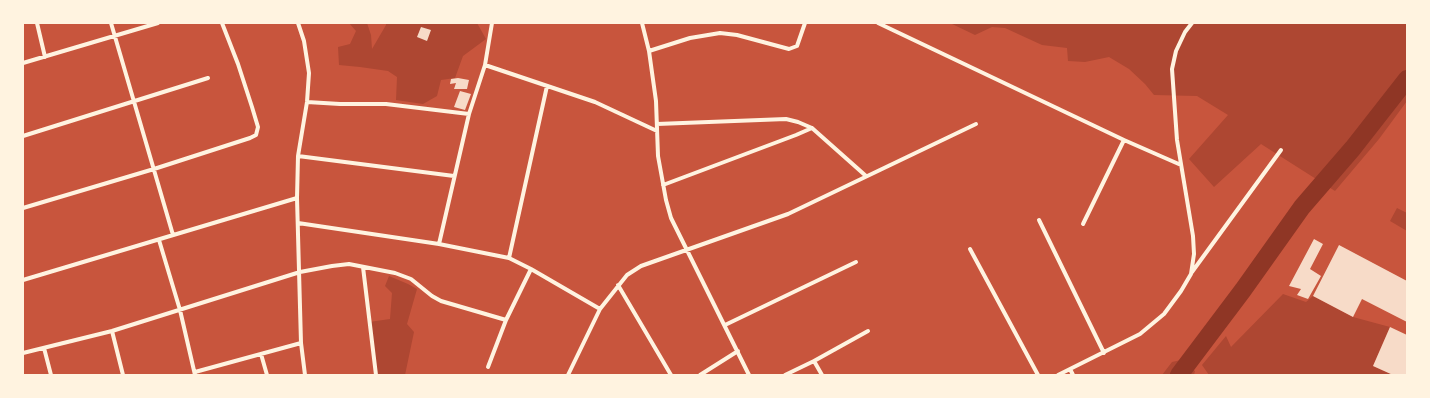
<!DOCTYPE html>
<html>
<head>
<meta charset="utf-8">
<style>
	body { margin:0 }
	#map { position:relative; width:1430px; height:398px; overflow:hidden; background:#c8553d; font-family:"Public Sans",sans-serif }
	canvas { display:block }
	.frame { position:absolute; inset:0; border:24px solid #fff3e0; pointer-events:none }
</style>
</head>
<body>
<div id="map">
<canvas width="1430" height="398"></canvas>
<div class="frame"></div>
</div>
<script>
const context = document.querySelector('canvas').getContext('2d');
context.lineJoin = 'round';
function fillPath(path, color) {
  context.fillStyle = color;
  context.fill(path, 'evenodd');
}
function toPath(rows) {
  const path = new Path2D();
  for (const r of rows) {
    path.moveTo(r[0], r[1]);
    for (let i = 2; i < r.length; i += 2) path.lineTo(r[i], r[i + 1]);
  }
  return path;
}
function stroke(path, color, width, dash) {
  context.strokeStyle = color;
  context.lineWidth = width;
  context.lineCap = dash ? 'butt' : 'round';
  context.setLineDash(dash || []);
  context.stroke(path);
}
const green = toPath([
	[349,23,367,23,371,35,372,49,386,25,386,23,477,23,486,39,463,56,455,78,441,80,437,96,423,104,396,100,397,77,388,71,360,67,339,65,338,47,350,44,356,31],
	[950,23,1407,23,1407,101,1379,139,1335,191,1261,144,1214,187,1189,159,1228,115,1197,96,1154,95,1145,84,1129,69,1109,57,1085,62,1068,61,1067,48,1042,45,1005,28,992,27,975,35],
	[1397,208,1407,213,1407,231,1390,221],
	[389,276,408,284,417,289,407,324,414,332,405,375,377,375,369,322,390,319,392,293,385,286],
	[1283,294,1306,302,1313,296,1353,317,1390,327,1373,366,1393,375,1209,375,1202,365,1226,336,1231,347],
	[1181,360,1195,371,1194,375,1162,375,1172,362]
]);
const river = toPath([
	[1179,375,1243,290,1302,207,1353,148,1407,79]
]);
const building = toPath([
	[421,27,431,30,427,41,417,37],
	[458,78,469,80,467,89,454,89,456,83,450,84,451,79],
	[460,91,471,94,465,110,454,107],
	[1314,239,1323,244,1310,269,1321,276,1308,299,1297,295,1301,289,1289,286],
	[1339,245,1407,281,1407,322,1362,299,1353,317,1313,296],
	[1390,327,1407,335,1407,375,1393,375,1373,366]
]);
const minor = toPath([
	[37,23,45,57],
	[111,23,173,235],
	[298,23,304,41,309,73,307,102,298,156,297,198,301,343,305,375],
	[642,23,649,51,656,101,658,156,666,200,671,218,749,375],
	[878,23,1124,140,1181,165],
	[649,51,690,38,720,33,737,35,789,49,797,46,805,23],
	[23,63,158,23],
	[485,65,595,102,657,131],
	[307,102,340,104,386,104,469,114],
	[657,124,786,119,798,122,812,128,866,176],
	[23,136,208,78],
	[298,156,454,176],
	[663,185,796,135,812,128],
	[23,208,154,169,250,138,256,135,258,127,252,107,238,64,222,23],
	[1039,220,1104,353],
	[298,223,439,244,509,258,531,269,600,309],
	[1083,224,1124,140],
	[159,240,180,310,195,375],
	[439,244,469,114,485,65,492,23],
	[970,249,1038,375],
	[509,258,547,86],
	[363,267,376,375],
	[1192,272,1281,150],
	[23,280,297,198],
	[618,285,671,375],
	[725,325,856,262],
	[112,331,123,375],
	[44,348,51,375],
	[23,353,112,331,300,272,332,266,349,264,395,273,411,279,432,296,441,301,506,320],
	[261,354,267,375],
	[814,361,822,375],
	[488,367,506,320,531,269],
	[1070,369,1073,375],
	[195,372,301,343],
	[568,375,600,309,627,275,641,266,788,214,976,124],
	[700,375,738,351],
	[785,375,814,361,868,331],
	[1058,375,1140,334,1164,314,1181,291,1191,274,1194,254,1193,236,1177,140,1172,69,1176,51,1185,32,1192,23]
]);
fillPath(green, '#ae4732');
stroke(river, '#8f3625', 18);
fillPath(building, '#f7dbc8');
stroke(minor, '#fff3e0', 4);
</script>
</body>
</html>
